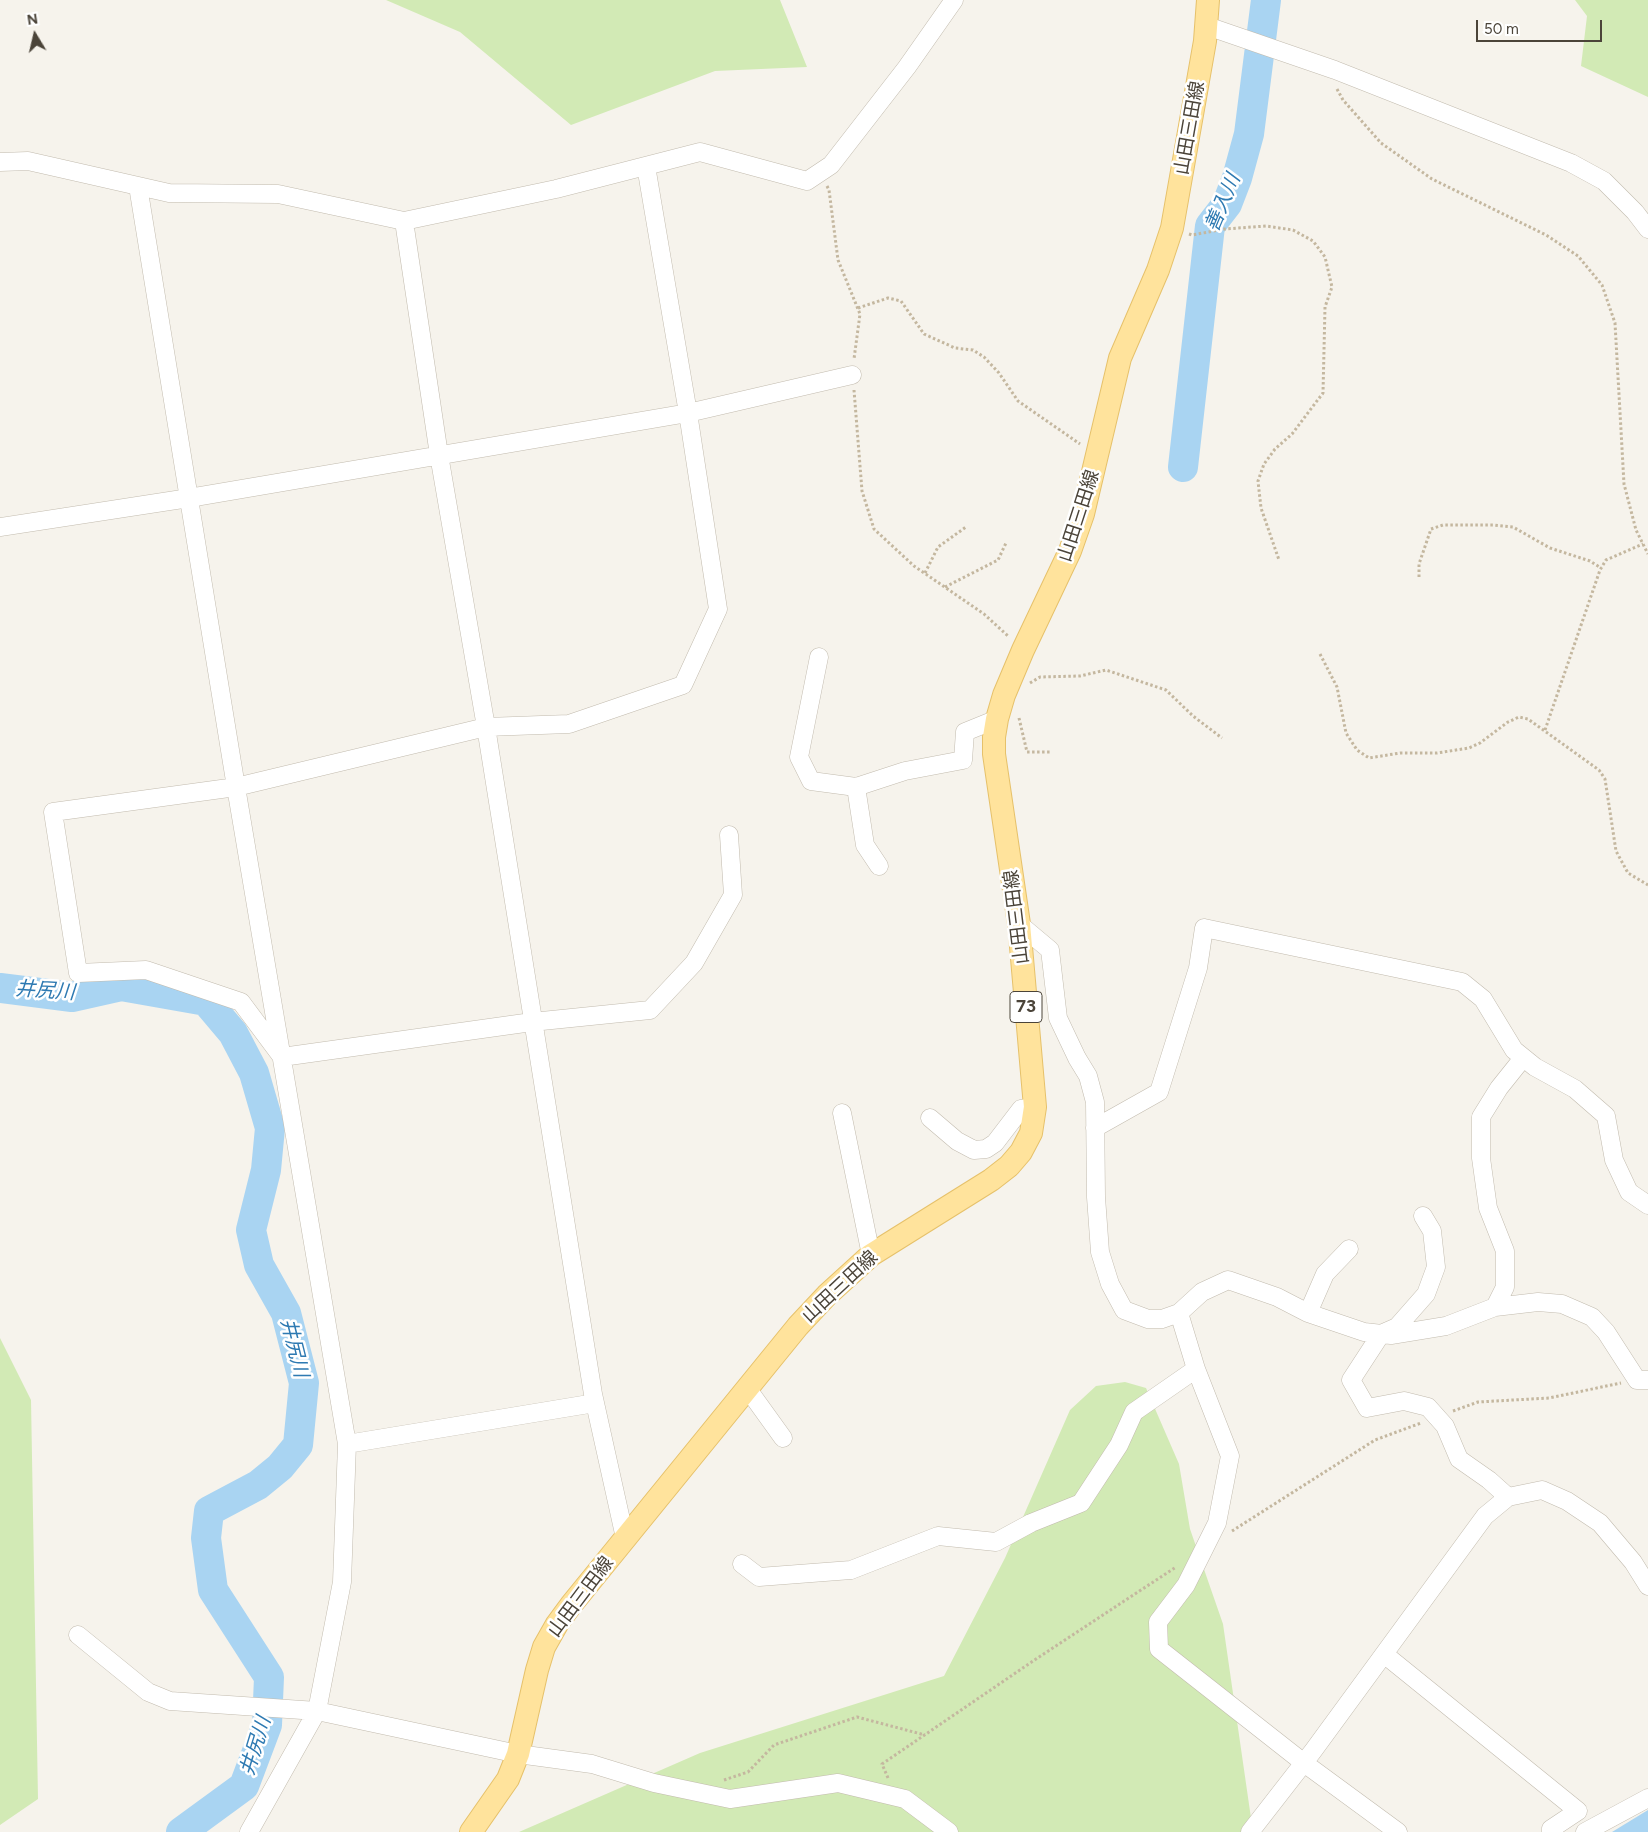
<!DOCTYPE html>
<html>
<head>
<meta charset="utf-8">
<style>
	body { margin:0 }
	#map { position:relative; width:1648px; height:1832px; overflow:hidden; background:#f6f3ec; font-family:Figtree,sans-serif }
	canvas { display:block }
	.north { position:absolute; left:10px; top:10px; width:50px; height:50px; -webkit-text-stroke:4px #fff; paint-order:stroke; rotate:351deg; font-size:14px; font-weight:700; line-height:20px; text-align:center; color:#4b4439 }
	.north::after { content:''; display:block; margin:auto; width:18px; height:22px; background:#4b4439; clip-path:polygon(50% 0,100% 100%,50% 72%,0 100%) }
	.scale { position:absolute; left:1476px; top:20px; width:126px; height:22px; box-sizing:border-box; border:2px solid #4b4439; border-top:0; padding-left:6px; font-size:15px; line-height:18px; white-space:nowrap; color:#4b4439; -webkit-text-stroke:4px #fff; paint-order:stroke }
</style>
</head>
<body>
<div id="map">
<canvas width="1648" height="1832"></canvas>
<div class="north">N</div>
<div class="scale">50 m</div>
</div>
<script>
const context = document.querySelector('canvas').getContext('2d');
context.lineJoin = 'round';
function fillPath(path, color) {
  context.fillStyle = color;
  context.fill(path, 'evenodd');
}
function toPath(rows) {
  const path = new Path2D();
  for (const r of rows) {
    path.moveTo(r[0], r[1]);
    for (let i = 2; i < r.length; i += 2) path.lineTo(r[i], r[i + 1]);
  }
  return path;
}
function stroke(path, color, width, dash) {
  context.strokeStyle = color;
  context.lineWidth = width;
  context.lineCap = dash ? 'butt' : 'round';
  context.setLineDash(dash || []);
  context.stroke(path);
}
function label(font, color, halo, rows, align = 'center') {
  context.font = font + ' Figtree,"Noto Sans JP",sans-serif';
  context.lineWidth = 5;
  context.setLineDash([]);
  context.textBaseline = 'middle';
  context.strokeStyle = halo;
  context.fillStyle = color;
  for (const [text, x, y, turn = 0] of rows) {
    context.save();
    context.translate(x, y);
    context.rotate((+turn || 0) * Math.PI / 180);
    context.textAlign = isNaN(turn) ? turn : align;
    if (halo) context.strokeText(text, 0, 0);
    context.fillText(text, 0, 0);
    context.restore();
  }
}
const green = toPath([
	[386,0,780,0,807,67,715,71,571,125,460,32],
	[1575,0,1648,0,1648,97,1581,66,1587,16],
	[0,1338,31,1400,38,1799,0,1825],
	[1125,1382,1146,1388,1179,1464,1190,1529,1223,1624,1253,1832,519,1832,700,1753,944,1676,1005,1558,1070,1410,1096,1386]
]);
const water = toPath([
	[1648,1810,1648,1832,1612,1832]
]);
const river = toPath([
	[1183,467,1210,226,1227,204,1237,178,1249,134,1266,0],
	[0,988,72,997,121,986,206,1001,233,1033,254,1073,270,1128,266,1170,251,1230,259,1265,286,1313,304,1383,298,1445,280,1467,258,1485,209,1511,206,1538,213,1590,269,1677,267,1725,244,1786,181,1832]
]);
const path = toPath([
	[1337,89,1343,100,1381,143,1432,179,1546,235,1578,256,1602,285,1615,323,1624,484,1636,530,1648,554],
	[827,186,829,190,838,260,860,314,854,359],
	[1189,234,1192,235,1225,229,1266,226,1293,230,1313,241,1325,257,1332,287,1325,307,1323,393,1292,434,1275,449,1264,464,1258,481,1261,508,1279,560],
	[858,308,888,298,901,301,924,334,955,348,973,350,984,357,999,373,1018,401,1080,444],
	[854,390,862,491,874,529,914,566,984,614,1008,636],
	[925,573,938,547,966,527],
	[1419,577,1419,564,1431,529,1443,525,1494,525,1513,527,1550,548,1590,561,1601,568],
	[945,587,998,560,1006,543],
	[1320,654,1337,687,1346,733,1357,750,1369,758,1400,753,1437,753,1469,748,1480,743,1508,722,1519,717,1528,719,1599,770,1605,779,1616,851,1628,873,1648,885],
	[1030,683,1040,677,1080,676,1106,670,1166,690,1193,716,1222,738],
	[1019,718,1027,752,1051,752],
	[1545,730,1600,570,1606,560,1643,544],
	[1453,1411,1478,1402,1549,1398,1621,1383],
	[1232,1531,1375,1440,1421,1423],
	[888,1778,882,1764,1036,1659,1176,1567],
	[724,1780,748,1772,774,1745,857,1717,925,1735]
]);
const minor = toPath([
	[1207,26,1335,70,1571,163,1604,181,1635,212,1648,229],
	[0,162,28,161,169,193,278,194,404,221,556,189,700,152,807,181,831,165,907,67,954,0],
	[646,166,688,413,718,609,683,685,569,724,486,727,236,787,53,812,78,973,146,970,241,1002,282,1057,532,1022,650,1010,694,963,733,895,729,835],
	[138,186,236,787,347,1444,342,1582,317,1711,249,1832],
	[404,221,439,455,486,727,593,1394,625,1538],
	[0,527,189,498,688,413,852,375],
	[819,657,799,757,811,781,856,787,905,771,963,760,965,732,997,719],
	[856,787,865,845,879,866],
	[1019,924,1050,950,1058,1018,1077,1058,1088,1076,1095,1102,1096,1197,1100,1252,1110,1284,1124,1310,1148,1319,1162,1319,1179,1313,1202,1292,1228,1280,1277,1297,1308,1313,1364,1332,1391,1335,1446,1326,1495,1307,1538,1302,1562,1304,1592,1317,1606,1332,1637,1380,1648,1380],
	[842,1113,871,1255],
	[930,1118,957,1141,974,1150,986,1149,995,1143,1021,1109,1035,1107],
	[1095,1128,1159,1092,1198,968,1204,928,1462,982,1483,999,1514,1050,1535,1067,1575,1089,1606,1116,1614,1160,1629,1192,1648,1205],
	[1423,1216,1432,1231,1436,1267,1426,1294,1397,1327,1381,1334,1351,1380,1367,1408,1404,1401,1428,1407,1445,1426,1459,1459,1489,1480,1508,1497],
	[1495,1307,1505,1287,1505,1251,1488,1208,1481,1158,1481,1117,1499,1088,1523,1058],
	[1179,1313,1196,1369,1230,1456,1217,1523,1186,1585,1158,1622,1159,1649,1304,1763,1398,1832],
	[1308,1313,1325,1274,1349,1249],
	[747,1388,783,1438],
	[347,1444,595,1403],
	[742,1564,759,1577,851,1570,938,1536,996,1542,1031,1523,1081,1503,1119,1445,1134,1412,1196,1369],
	[78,1635,148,1692,170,1701,317,1711,518,1754,592,1764,654,1783,730,1799,838,1783,905,1799,949,1832],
	[1384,1654,1578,1811,1551,1829,1551,1832],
	[1250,1832,1313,1751,1485,1516,1508,1497,1542,1490,1567,1501,1600,1523,1633,1562,1648,1586],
	[1585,1832,1648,1798]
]);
const major = toPath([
	[471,1832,508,1779,518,1754,537,1670,544,1647,557,1624,571,1605,798,1326,827,1295,871,1255,991,1180,1009,1166,1021,1152,1031,1133,1035,1107,1019,924,994,754,994,737,997,719,1004,695,1023,650,1070,551,1083,514,1120,358,1158,270,1172,228,1205,41,1208,0]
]);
const shields = [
	[1026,1007,32]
];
const shieldNames = [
	["73",1026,1007]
];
const streetNames = [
	["山田三田線",1190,128,-80],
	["山田三田線",1079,516,-72],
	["山田三田線",1017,917,-97],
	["山田三田線",840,1287,-43],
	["山田三田線",581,1597,-53]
];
const waterNames = [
	["善入川",1223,203,-67],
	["井尻川",45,991,4],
	["井尻川",294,1348,76],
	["井尻川",256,1746,-73]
];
fillPath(green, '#d2eab5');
fillPath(water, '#a9d4f2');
stroke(river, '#a9d4f2', 30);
stroke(minor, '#c2bbae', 19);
stroke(major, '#e6c16a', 24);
stroke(path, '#c4b79f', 3, [2.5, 2.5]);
stroke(minor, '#fff', 18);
stroke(major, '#ffe39c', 22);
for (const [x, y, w] of shields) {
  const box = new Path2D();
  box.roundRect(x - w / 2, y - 15.5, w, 31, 4);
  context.fillStyle = '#fff';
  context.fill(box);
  stroke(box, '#4b4439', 1);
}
label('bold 18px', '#4b4439', null, shieldNames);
label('19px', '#4b4439', '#fff', streetNames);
label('italic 20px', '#2e7ab2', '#fff', waterNames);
</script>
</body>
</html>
